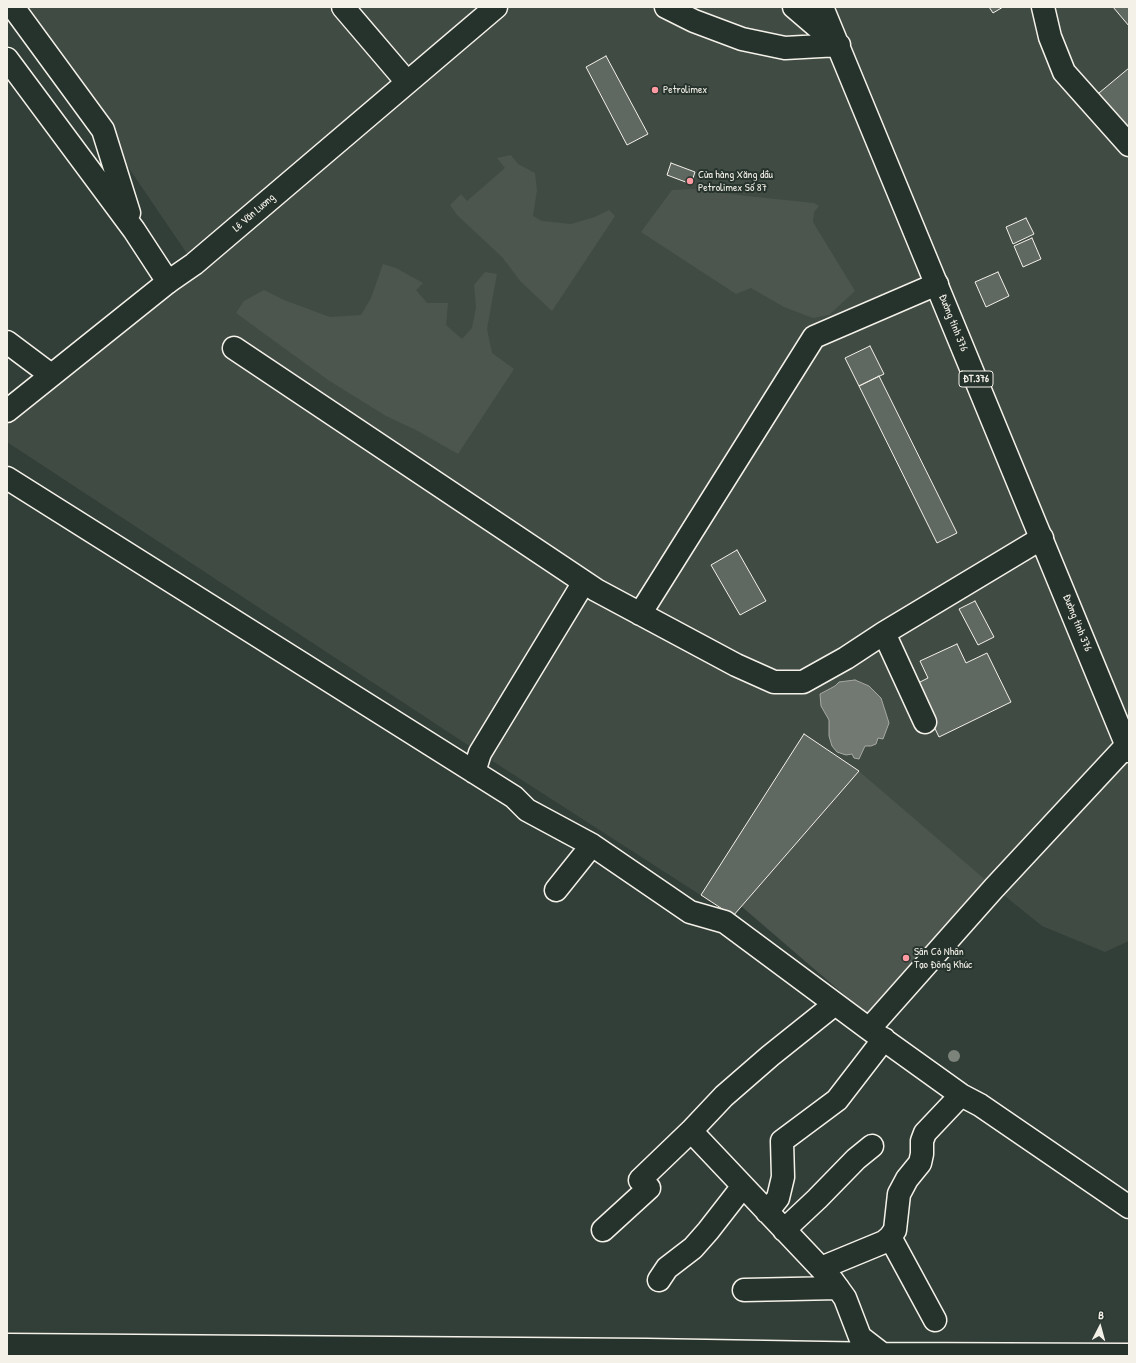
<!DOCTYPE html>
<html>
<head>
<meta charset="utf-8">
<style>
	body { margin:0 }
	#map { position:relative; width:1136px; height:1363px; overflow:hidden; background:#323e38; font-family:"Patrick Hand",sans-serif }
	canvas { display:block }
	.frame { position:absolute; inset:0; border:8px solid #f4f1e8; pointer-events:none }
	.north { position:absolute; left:1080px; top:1307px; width:40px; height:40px; -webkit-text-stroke:3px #26332d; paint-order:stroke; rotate:6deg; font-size:11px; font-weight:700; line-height:16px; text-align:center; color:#f4f1e8 }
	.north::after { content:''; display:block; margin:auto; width:14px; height:18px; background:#f4f1e8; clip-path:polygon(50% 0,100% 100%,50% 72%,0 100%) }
</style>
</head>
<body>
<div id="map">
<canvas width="1136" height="1363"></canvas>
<div class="frame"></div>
<div class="north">B</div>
</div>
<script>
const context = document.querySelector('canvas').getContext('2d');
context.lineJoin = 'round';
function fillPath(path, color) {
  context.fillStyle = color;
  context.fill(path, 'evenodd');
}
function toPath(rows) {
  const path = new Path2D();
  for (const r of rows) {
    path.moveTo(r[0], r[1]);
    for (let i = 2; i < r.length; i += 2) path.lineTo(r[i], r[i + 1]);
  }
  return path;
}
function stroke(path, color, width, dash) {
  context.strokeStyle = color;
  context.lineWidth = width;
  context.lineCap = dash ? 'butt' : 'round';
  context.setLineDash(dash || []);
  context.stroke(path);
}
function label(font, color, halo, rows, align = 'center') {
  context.font = font + ' "Patrick Hand",sans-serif';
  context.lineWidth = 4;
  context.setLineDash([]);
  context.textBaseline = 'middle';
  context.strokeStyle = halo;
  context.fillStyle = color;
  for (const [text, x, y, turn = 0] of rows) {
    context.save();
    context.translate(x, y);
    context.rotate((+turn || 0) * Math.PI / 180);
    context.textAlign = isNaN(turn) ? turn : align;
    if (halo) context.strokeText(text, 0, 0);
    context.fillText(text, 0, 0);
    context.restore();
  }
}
const built = toPath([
	[13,7,1129,7,1129,941,1105,952,1042,926,974,871,859,771,733,916,480,753,7,442,7,412,194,264,103,130]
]);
const green = toPath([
	[511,155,518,164,535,173,537,190,533,216,542,221,571,224,595,217,609,210,615,216,552,311,521,282,502,257,457,215,450,205,461,194,467,201,505,168,497,158],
	[693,189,747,196,814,203,819,206,814,212,813,222,855,291,829,315,813,318,784,307,751,288,736,294,641,232,672,190],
	[383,264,396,268,423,283,416,290,427,303,448,303,446,325,462,339,472,328,476,307,474,285,485,272,497,274,487,329,492,353,514,369,458,454,416,430,386,416,328,380,236,313,244,301,264,290,284,300,330,317,361,315,371,298],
	[859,771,989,883,877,1023,741,906]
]);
const water = toPath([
	[855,680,869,686,881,698,889,723,883,739,878,738,876,744,871,746,865,746,859,759,854,758,852,754,846,755,837,752,832,746,829,736,829,720,821,706,820,694,835,686,839,682,855,680]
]);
const building = toPath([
	[989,7,1003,7,993,13,989,7],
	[1113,7,1129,7,1129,26,1113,7],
	[606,56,648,134,627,145,586,67,606,56],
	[1129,68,1129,140,1093,98,1129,68],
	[671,163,695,172,691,184,667,175,671,163],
	[1026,218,1034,234,1013,244,1006,227,1026,218],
	[1032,238,1041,259,1023,267,1014,246,1032,238],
	[998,272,1009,296,986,307,975,282,998,272],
	[870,346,884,374,859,386,845,358,870,346],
	[879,376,957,533,937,543,859,386,879,376],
	[737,550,766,601,740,615,711,565,737,550],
	[975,601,994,637,978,645,959,609,975,601],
	[957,644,966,663,987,653,1011,702,939,737,914,685,928,678,920,661,957,644],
	[804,734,859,771,733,916,701,895,804,734]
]);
const minor = toPath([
	[13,7,103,130,129,213],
	[343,7,407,82],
	[1043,7,1050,37,1064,72,1129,145],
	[7,59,134,230,168,282],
	[7,342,51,375],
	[234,348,596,590,736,665,774,682,803,682,846,658,884,633,1042,538],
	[7,478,514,797,527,810,592,845,690,912,725,922,869,1029,961,1095,980,1105,1129,1207],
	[640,614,814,337,937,284],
	[884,633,925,722],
	[474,772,480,753,584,582],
	[556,890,592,845],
	[869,1029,994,888,1127,745],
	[691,1131,832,1280,845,1298,860,1337,882,1354],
	[767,1212,778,1198,783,1177,782,1141,837,1100,884,1039],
	[603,1230,649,1188,640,1180,691,1131,724,1096,770,1056,835,1004],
	[784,1230,817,1199,856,1159,872,1146],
	[890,1237,935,1320],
	[821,1268,884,1242,890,1237,895,1230,899,1194,907,1179,920,1163,922,1154,922,1141,925,1133,961,1095],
	[659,1280,667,1268,693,1248,708,1231,743,1186],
	[744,1290,838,1288],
	[7,1345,647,1350,882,1354,1129,1355]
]);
const major = toPath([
	[666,7,694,21,742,39,785,48,839,45],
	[794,7,836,43],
	[822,7,1129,751],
	[7,411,168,282,194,264,496,7]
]);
const trees = [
	[954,1056]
];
const markers = [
	[655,90,4,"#ff9aa2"],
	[690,181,4,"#ff9aa2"],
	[906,958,4,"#ff9aa2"]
];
const shields = [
	[976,379,34]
];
const shieldNames = [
	["ĐT.376",976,379]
];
const poiNames = [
	["Petrolimex",663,90],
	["Cửa hàng Xăng dầu",698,175],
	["Petrolimex Số 87",698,188],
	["Sân Cỏ Nhân",914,952],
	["Tạo Đông Khúc",914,965]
];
const streetNames = [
	["Lê Văn Lương",254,213,-41],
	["Đường tỉnh 376",953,323,68],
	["Đường tỉnh 376",1077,623,68]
];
fillPath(built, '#404b44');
fillPath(green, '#4c564f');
fillPath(water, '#727972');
stroke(water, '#a6a9a1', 1);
fillPath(building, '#5f6861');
stroke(building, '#f4f1e8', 1);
stroke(minor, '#f4f1e8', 25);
stroke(major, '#f4f1e8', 25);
stroke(minor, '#26332d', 22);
stroke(major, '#26332d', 22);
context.fillStyle = '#7c837b';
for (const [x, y] of trees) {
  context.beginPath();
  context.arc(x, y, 6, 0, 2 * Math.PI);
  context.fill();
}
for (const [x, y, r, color] of markers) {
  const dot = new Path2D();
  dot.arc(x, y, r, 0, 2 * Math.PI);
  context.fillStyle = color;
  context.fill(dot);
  stroke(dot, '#26332d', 1.5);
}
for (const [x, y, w] of shields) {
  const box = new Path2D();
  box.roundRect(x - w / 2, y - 8, w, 16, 3);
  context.fillStyle = '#26332d';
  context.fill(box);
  stroke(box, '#f4f1e8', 1);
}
label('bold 10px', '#f4f1e8', null, shieldNames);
label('11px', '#f4f1e8', '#26332d', poiNames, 'left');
label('11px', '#f4f1e8', '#26332d', streetNames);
</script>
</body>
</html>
